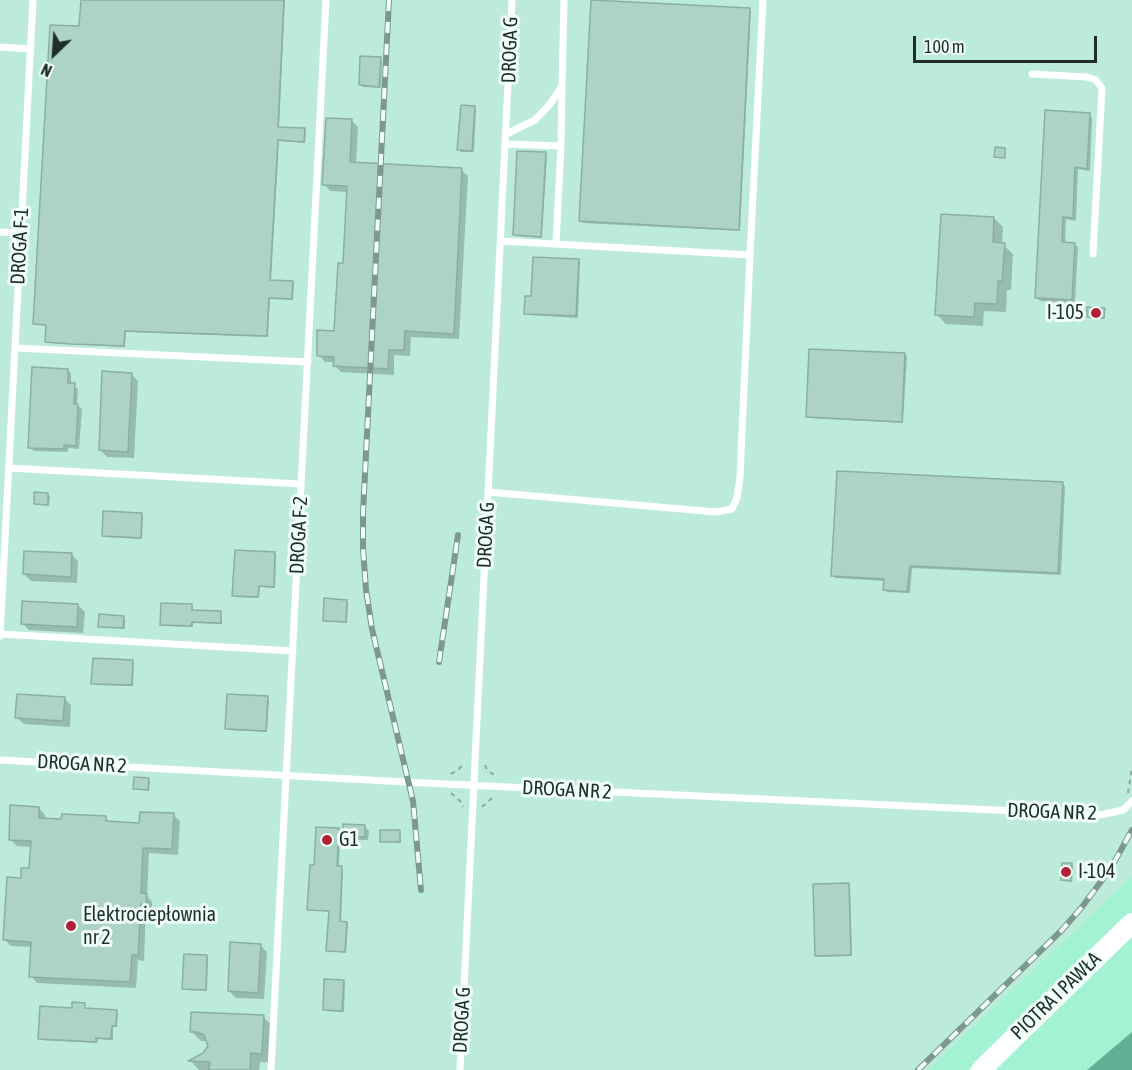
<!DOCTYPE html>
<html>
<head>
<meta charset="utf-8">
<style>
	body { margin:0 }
	#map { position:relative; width:1132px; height:1070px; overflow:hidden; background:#d1f8e8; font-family:"Asap Condensed",sans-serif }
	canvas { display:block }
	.north { position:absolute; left:24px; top:24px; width:60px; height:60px; -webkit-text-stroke:4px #f0fff8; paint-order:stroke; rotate:205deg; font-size:16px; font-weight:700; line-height:24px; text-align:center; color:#1f2e28 }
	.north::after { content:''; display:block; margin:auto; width:21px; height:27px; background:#1f2e28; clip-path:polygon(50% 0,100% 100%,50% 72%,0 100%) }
	.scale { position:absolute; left:913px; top:36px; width:184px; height:27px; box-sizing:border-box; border:3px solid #1f2e28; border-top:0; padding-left:8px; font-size:18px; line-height:21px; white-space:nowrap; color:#1f2e28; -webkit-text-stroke:4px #f0fff8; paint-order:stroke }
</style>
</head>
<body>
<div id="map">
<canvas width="1132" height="1070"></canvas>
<div class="north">N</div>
<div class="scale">100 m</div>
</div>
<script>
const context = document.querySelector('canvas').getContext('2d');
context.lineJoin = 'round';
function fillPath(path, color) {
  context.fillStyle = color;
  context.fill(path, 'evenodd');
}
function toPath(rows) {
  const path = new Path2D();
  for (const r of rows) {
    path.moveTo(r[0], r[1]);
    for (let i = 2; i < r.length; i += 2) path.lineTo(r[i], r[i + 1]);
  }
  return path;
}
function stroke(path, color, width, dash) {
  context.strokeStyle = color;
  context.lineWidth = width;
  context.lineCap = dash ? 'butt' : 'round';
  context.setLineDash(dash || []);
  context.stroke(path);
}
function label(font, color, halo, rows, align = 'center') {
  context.font = font + ' "Asap Condensed",sans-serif';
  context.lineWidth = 6;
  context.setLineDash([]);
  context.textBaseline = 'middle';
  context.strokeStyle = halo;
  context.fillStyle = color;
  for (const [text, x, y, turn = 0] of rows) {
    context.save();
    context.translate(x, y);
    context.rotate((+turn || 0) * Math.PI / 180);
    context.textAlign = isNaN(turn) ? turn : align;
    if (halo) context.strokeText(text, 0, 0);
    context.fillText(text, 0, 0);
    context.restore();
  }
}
const built = toPath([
	[0,0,1132,0,1132,876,928,1070,0,1070]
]);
const green = toPath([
	[1132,876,1132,913,968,1070,928,1070],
	[1132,935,1132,1032,1087,1070,995,1070]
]);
const water = toPath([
	[1132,1032,1132,1070,1087,1070]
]);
const shadow = toPath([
	[82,0,285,0,279,129,304,130,306,131,305,143,279,141,271,281,292,282,294,284,293,300,270,299,268,337,126,332,125,347,49,343,47,342,48,326,35,324,81,28],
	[749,9,751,11,740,231,583,223,581,221],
	[380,59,382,61,381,88,363,87,361,85],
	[474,108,476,109,474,152,461,152,459,150],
	[1089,114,1092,118,1090,171,1078,169,1076,221,1066,219,1065,244,1074,244,1078,247,1075,303,1040,301,1037,298],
	[351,120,358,127,356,164,461,170,468,176,459,339,411,337,410,356,394,355,394,375,341,372,335,366,335,362,325,362,319,355,336,332,345,264,348,192,330,191,324,184],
	[545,154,547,156,542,238,516,236,514,234],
	[994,218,1003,227,1002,244,1013,254,1011,290,1007,290,1006,312,984,311,983,326,946,324,937,315],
	[579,261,580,262,578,318,528,315,526,313,533,298],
	[1104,309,1105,319,1088,317],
	[905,355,907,356,903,423,809,418,807,416],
	[68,370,71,374,71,384,78,389,77,405,82,409,79,449,68,448,68,452,34,451,30,447],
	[131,374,138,381,134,458,107,457,100,450],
	[1063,484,1065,487,1061,575,912,568,910,593,887,592,885,590,885,581,835,578,833,576],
	[48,495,50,496,49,506,35,503],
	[142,514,143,516,142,539,105,537,103,536],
	[71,554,78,561,77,583,31,581,24,574],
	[275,554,276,555,275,588,260,587,259,598,235,597,234,595],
	[346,601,348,603,347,623,325,620],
	[78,605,85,612,83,633,29,630,22,623],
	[192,606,193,611,221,613,222,624,193,623,193,627,163,626,162,624],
	[123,617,125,619,125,629,100,626],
	[133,662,134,663,133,686,95,685,93,683],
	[64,698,71,705,70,727,24,724,17,718],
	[268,698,269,699,267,732,229,730,227,729],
	[148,779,150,781,149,791,135,788],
	[39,808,45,815,45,820,105,818,111,823,140,825,173,815,180,821,178,855,149,853,147,896,152,902,152,910,146,910,144,961,138,960,136,988,37,983,31,976,32,947,11,946,5,940,22,879,31,870,32,847,17,846,10,839],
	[365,827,369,831,368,840,349,840,345,835],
	[339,829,340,831,339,868,343,869,341,923,348,925,346,953,328,950,330,912,309,909,316,867],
	[400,832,401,843,381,841],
	[1071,865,1073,866,1072,882,1064,881,1062,880],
	[848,884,850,886,852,956,818,957,817,955],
	[260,945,267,952,264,999,236,998,229,991],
	[207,956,208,958,207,991,186,990,184,989],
	[343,982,345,983,344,1012,326,1011,324,1009],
	[84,1005,86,1010,116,1011,118,1013,117,1027,113,1027,113,1040,98,1039,97,1043,41,1040,39,1038,74,1009],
	[263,1017,273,1026,271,1062,260,1062,259,1070,199,1070,191,1061,204,1054,209,1047,207,1041,201,1041,192,1032]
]);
const building = toPath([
	[81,0,284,0,278,127,305,128,304,142,278,140,270,280,293,281,292,299,269,298,267,336,125,331,124,346,71,344,45,342,46,325,33,324,50,25,79,26,81,0],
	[591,0,750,8,739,230,579,221,591,0],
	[360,56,381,57,379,87,359,85,360,56],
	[461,105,475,106,472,151,457,150,461,105],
	[1045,110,1090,113,1087,169,1075,167,1073,218,1063,217,1062,242,1075,243,1072,300,1035,298,1045,110],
	[326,118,352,119,350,162,462,168,454,334,405,331,404,350,389,350,388,369,333,366,334,357,317,356,317,330,334,331,338,263,343,263,347,186,322,185,326,118],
	[995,147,1005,148,1005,158,994,157,995,147],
	[517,151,546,152,541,237,513,235,517,151],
	[941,214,994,217,993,242,1005,243,1002,281,998,281,997,304,975,303,974,317,935,315,941,214],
	[533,257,579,259,576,316,524,314,525,296,531,296,533,257],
	[1087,307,1105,308,1104,318,1087,317,1087,307],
	[809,349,905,353,902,422,806,417,809,349],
	[32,367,68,369,68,383,75,383,74,404,78,404,76,446,64,445,64,449,28,448,32,367],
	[102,371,132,373,128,452,99,450,102,371],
	[837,471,1063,482,1058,573,910,566,907,592,883,590,884,579,831,576,837,471],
	[34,492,48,493,48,505,34,504,34,492],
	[103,511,142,513,141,538,102,536,103,511],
	[235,550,275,552,274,587,259,586,258,597,232,596,235,550],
	[24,551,72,553,71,577,23,574,24,551],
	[324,598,347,600,346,622,323,621,324,598],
	[22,601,78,604,77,627,21,624,22,601],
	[161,603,192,604,192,610,221,611,221,623,192,622,191,626,160,625,161,603],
	[99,614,124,616,123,628,98,627,99,614],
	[93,658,133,660,132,685,91,684,93,658],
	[17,694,65,697,63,721,15,718,17,694],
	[227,694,268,696,266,731,225,729,227,694],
	[134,777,149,778,148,790,133,789,134,777],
	[10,805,39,807,39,818,61,819,62,814,106,816,106,821,139,823,140,812,174,813,172,849,143,848,141,893,147,894,146,905,141,904,138,955,132,955,130,982,29,977,31,942,3,940,7,877,21,878,21,868,29,868,31,841,9,840,10,805],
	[343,824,365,825,365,837,343,836,343,824],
	[316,827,339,828,337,866,342,866,340,921,347,922,345,952,326,951,329,911,307,910,310,865,314,865,316,827],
	[380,830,400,830,400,842,380,842,380,830],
	[1062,863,1072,863,1071,881,1061,880,1062,863],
	[849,883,851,955,815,956,813,884,849,883],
	[230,942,261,944,258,993,228,991,230,942],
	[184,954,207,955,206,990,182,989,184,954],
	[324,979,344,980,342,1011,323,1010,324,979],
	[72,1002,85,1003,85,1008,117,1010,116,1026,112,1026,111,1039,96,1038,96,1042,38,1039,40,1006,72,1008,72,1002],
	[191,1012,264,1015,262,1054,251,1053,250,1070,209,1070,210,1062,188,1061,203,1053,208,1046,204,1035,197,1032,190,1032,191,1012]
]);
const path = toPath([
	[485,765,487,770,497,777],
	[451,774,459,769,464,763],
	[451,793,461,802,463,807],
	[1128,793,1132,767],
	[482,807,493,797]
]);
const lane = toPath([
	[0,47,30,49],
	[1032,74,1087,77,1096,80,1102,88,1093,254],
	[506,134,535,120,550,104,562,86,564,0],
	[505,144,561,146],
	[0,232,21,233],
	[501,241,750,255,763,0],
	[556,244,561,146,562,88],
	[15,348,308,362],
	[9,468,301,484],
	[488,492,716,512,732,509,737,498,740,477,750,255],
	[0,634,293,651],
	[0,636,33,0],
	[0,760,424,783,1100,815,1123,810,1132,801],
	[271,1070,326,0],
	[460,1070,512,0]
]);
const secondary = toPath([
	[981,1070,1132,923]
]);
const rail = toPath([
	[389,0,363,513,363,548,366,590,372,629,413,801,421,890],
	[439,662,458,535],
	[918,1070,1062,930,1082,907,1111,868,1132,830]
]);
const markers = [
	[1096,313,6,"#b21f39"],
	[327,840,6,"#b21f39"],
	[1066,872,6,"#b21f39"],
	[71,926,6,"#b21f39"]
];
const streetNames = [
	["DROGA G",510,50,-88],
	["DROGA F-1",20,246,-87],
	["DROGA F-2",299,535,-87],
	["DROGA G",486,535,-87],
	["DROGA NR 2",82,764,3],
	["DROGA NR 2",567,790,3],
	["DROGA NR 2",1052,812,2],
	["PIOTRA I PAWŁA",1056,996,-44],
	["DROGA G",462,1020,-87]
];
const poiNames = [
	["I-105",1084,313,"right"],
	["G1",339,840],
	["I-104",1078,872],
	["Elektrociepłownia",83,915],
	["nr 2",83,938]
];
fillPath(built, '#bcebd9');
fillPath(green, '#a4f2d4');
fillPath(water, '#60b093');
fillPath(shadow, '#0003');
fillPath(building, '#acd3c3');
stroke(building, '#8aafa0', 1.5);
stroke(path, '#8aa89c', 2, [4.5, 4.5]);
stroke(lane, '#fff', 7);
stroke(secondary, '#fff', 20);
stroke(rail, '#7d998e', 6);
stroke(rail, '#f0fff8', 4, [11]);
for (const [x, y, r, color] of markers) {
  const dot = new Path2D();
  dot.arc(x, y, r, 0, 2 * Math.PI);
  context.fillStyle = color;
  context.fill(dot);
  stroke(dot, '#f0fff8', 2);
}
label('20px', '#1f2e28', '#f0fff8', streetNames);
label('20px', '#1f2e28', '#f0fff8', poiNames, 'left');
</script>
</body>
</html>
